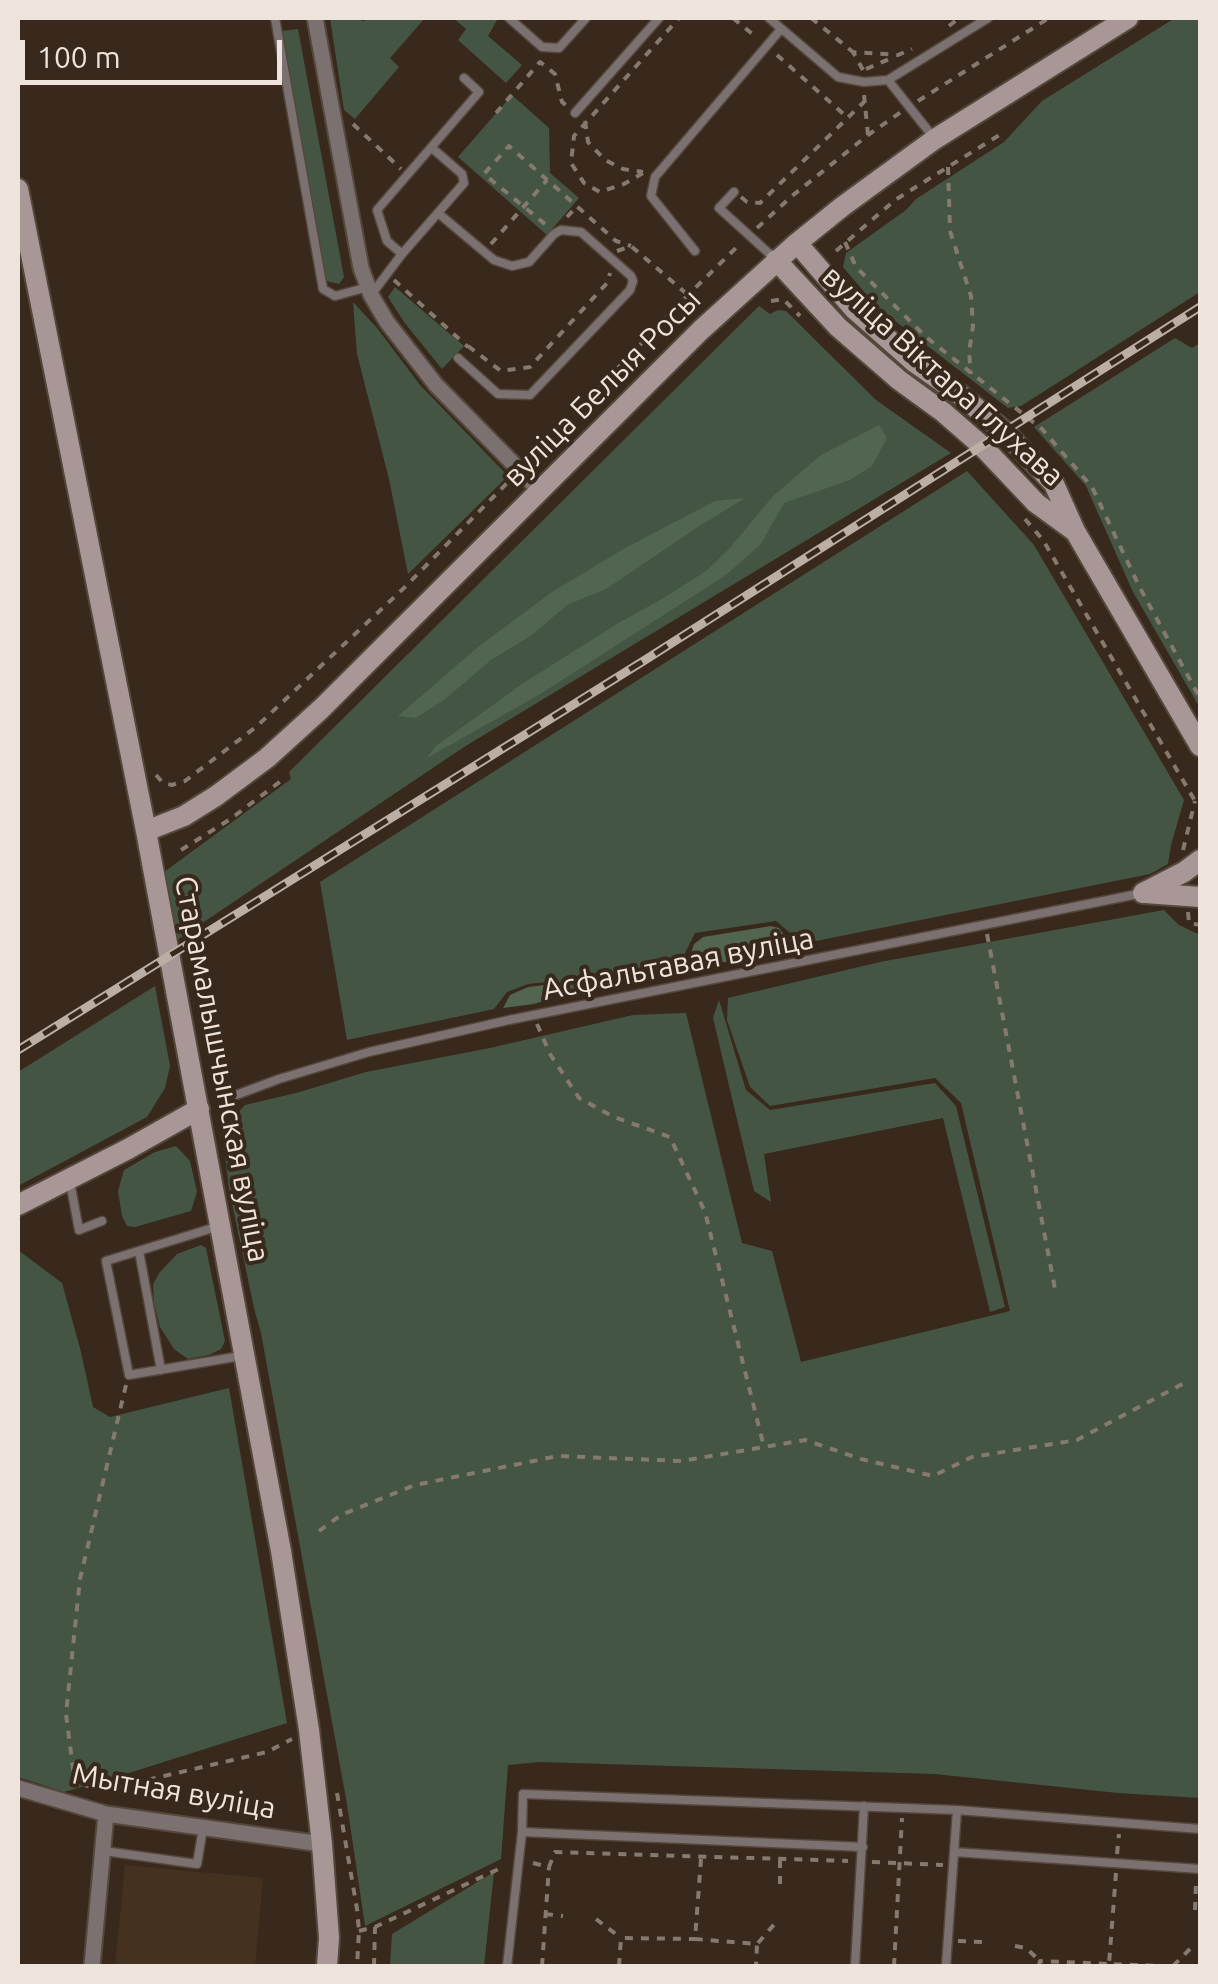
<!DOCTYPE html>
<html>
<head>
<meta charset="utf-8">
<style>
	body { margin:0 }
	#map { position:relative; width:1218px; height:1984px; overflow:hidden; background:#38291c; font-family:Ubuntu,sans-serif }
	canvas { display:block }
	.frame { position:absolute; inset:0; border:20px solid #efe4dc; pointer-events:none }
	.scale { position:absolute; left:20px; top:40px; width:262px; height:45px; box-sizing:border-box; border:5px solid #efe4dc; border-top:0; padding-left:12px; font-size:30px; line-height:35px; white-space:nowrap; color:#efe4dc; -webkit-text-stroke:8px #38291c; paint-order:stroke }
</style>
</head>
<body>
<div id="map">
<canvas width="1218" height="1984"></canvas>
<div class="frame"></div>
<div class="scale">100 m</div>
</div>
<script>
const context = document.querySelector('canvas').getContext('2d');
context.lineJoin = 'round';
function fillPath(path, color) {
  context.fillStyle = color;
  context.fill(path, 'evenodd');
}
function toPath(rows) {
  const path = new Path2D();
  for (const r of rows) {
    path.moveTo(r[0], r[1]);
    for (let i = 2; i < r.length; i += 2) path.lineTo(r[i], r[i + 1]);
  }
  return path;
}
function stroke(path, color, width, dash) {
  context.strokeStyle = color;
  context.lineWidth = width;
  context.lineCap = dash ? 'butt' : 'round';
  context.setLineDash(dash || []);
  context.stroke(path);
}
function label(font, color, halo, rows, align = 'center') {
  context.font = font + ' Ubuntu,sans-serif';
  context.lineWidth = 8;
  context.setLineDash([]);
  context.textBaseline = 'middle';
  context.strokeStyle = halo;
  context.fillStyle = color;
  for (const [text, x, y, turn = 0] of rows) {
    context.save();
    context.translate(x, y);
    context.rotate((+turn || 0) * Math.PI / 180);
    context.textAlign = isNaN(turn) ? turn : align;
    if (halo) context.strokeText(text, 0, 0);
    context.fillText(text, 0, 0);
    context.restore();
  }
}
const built = toPath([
	[125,1865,263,1878,255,1966,115,1966]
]);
const green = toPath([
	[330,18,357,18,363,21,372,18,425,18,390,58,399,67,355,119,344,110],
	[453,18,494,18,497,20,488,36,522,65,506,83,458,40,466,29],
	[1175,18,1200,18,1200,292,1021,406,1008,408,877,307,843,267,846,253,906,210,916,199,1004,142,1042,101],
	[298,29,344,277,339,284,326,281,282,31],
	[512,95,549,128,550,173,579,198,547,235,458,157],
	[395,287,464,346,442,369,404,322,388,297],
	[353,302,377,328,420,385,508,476,408,574,389,479,357,354],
	[759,306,770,314,778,310,786,311,876,400,951,453,464,747,177,940,164,872,291,779,289,772],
	[1175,338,1192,348,1200,343,1200,708,1133,592,1086,486,1034,427],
	[967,471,1034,545,1184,800,1171,845,1168,864,1150,874,796,945,790,933,776,921,695,933,685,953,682,971,557,997,547,982,528,984,507,992,494,1009,347,1040,320,882],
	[1164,910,1179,925,1200,935,1200,1798,1118,1793,935,1774,540,1762,508,1765,501,1859,365,1926,347,1804,261,1333,254,1308,229,1189,222,1130,245,1105,296,1093,366,1072,490,1048,633,1015,686,1013,742,1243,772,1251,801,1362,1010,1311,961,1103,935,1078,770,1106,750,1087,727,1020,728,998,880,962],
	[155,986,170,1066,165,1088,147,1117,18,1186,18,1072],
	[719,1000,746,1090,770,1110,935,1083,956,1106,1005,1307,990,1312,943,1118,764,1154,771,1202,754,1191,713,1018],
	[176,1146,190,1161,197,1192,191,1211,135,1227,127,1226,122,1216,118,1191,124,1170,155,1152],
	[201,1245,206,1248,225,1341,221,1349,209,1355,188,1359,174,1349,160,1327,154,1303,153,1284,160,1272,177,1254],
	[18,1250,62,1283,80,1348,93,1407,110,1417,229,1388,287,1723,110,1779,64,1792,18,1777],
	[494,1872,484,1966,390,1966,392,1934]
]);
const forest = toPath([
	[879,425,887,438,872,466,850,480,784,503,761,544,726,575,542,693,427,758,436,746,522,684,620,622,662,599,706,571,729,549,773,496,821,455],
	[745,498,701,525,606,589,567,605,532,635,491,660,445,699,416,718,398,716,478,647,552,592,625,548,715,501],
	[771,926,779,928,789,942,787,949,691,969,689,960,694,944,703,937],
	[545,985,552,998,534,1004,503,1008,510,995,528,987]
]);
const path = toPath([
	[733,18,756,37],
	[811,18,853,52],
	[949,26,959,18],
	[777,55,848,118],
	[866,69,894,57],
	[863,70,853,52,898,55,912,49],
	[864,95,868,135],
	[918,101,1049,18],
	[496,113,540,62,555,74,562,102,567,106],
	[585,121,588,142,605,160,623,169,643,172],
	[353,124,401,169],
	[948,167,950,231,971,296,973,326,969,352,971,374],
	[643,173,624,184,600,192,584,183,571,163,574,136,679,18],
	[741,197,747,202,760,203,864,102],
	[567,217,577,206],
	[545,224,484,174,509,146,616,241,631,246],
	[757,228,792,196,868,135,901,112],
	[845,242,856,267,926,337,1042,429,1092,487,1140,588,1200,698],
	[491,244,547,180],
	[617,251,631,246,688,295],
	[836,251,895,200,1001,134],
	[394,280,468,347],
	[771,301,783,299,800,316],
	[468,346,501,371,530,367,608,282,610,273],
	[529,460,688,295,739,245],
	[1025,519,1043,540,1195,801,1200,800],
	[156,775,163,783,172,785,185,781,256,727,405,587,509,481],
	[181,850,229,820,281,781],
	[1183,850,1195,801],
	[1188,912,1189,923,1200,925],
	[987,934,1055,1289],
	[537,1024,550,1054,579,1098,614,1117,670,1137,705,1212,764,1447],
	[215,1083,217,1094],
	[126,1385,80,1579,66,1714,75,1784,108,1789,267,1752,292,1739],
	[319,1531,341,1515,415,1485,558,1456,682,1461,805,1440,861,1459,933,1476,972,1457,1077,1440,1188,1381],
	[337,1793,357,1909,359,1931,357,1966],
	[1117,1854,1119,1834],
	[701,1859,695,1939,757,1944,756,1966],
	[872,1862,943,1865],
	[533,1863,549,1867,555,1852,848,1861],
	[1116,1873,1109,1964,1164,1966],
	[780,1884,780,1859],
	[1195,1910,1196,1882],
	[545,1914,563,1916],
	[596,1919,621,1938],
	[359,1931,375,1927,505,1866],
	[958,1941,982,1942],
	[758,1943,778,1920],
	[1015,1946,1026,1948,1040,1961],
	[374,1966,375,1927],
	[542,1966,549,1867],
	[619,1966,621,1938,695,1939],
	[894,1966,902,1818],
	[1039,1966,1040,1961,1109,1964],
	[1173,1966,1193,1946]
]);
const lane = toPath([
	[275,18,323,289,335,296,368,287],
	[509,18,542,47,559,48,586,18],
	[769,18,838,77,864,82,888,80,934,138],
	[888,80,988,18],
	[575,113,659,18],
	[734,192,719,208,773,257],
	[438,213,494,260,512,266,529,262,554,234,561,230,581,232,631,276,633,281,630,290,530,395,498,394,458,358],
	[695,251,651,196,655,177,781,29],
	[402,254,387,241,377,210,479,92,464,78],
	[371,295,402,254,464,183,462,174,432,148],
	[228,1098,279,1079,369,1052,509,1020,1143,893],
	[70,1182,79,1230,102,1221],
	[216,1227,106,1261,129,1375,241,1356],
	[139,1251,161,1370],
	[522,1832,863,1847],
	[104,1851,197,1864,203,1828],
	[954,1852,1200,1869],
	[507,1966,522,1832,523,1794,957,1810,1200,1829],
	[855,1966,864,1806],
	[946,1966,957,1810]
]);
const street = toPath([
	[315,18,361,268,371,295,387,322,436,385,541,492],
	[18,1788,106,1814,322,1844],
	[92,1966,106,1814]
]);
const secondary = toPath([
	[18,189,146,831,281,1551,309,1730,322,1844,329,1938,327,1966],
	[797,243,854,309,914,362,958,393,1004,431,1054,484,1075,531,1200,746],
	[776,260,838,327,899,380,943,412,982,446,1036,503,1073,530],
	[146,831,184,816,216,796,267,758,321,709,701,330,797,243,843,206,935,139,1128,18],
	[1143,893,1184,872,1200,860],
	[1145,893,1200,897],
	[18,1205,128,1149,199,1109]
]);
const rail = toPath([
	[18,1050,645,660,1200,307]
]);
const streetNames = [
	["вуліца Віктара Глухава",943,376,42],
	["вуліца Белыя Росы",602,388,-45],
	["Асфальтавая вуліца",678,964,-11],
	["Старамалышчынская вуліца",222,1069,79],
	["Мытная вуліца",174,1791,10]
];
fillPath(built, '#45311f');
fillPath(green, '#445643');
fillPath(forest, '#516550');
stroke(lane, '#55473b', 11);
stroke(street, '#55473b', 19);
stroke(secondary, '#55473b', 24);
stroke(path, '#86796e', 4, [8, 8]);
stroke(lane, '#7c7171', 8);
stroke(street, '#7c7171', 15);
stroke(secondary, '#a99797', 20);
stroke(rail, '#bbafa5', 9);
stroke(rail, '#38291c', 5, [15]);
label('30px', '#efe4dc', '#38291c', streetNames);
</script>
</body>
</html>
